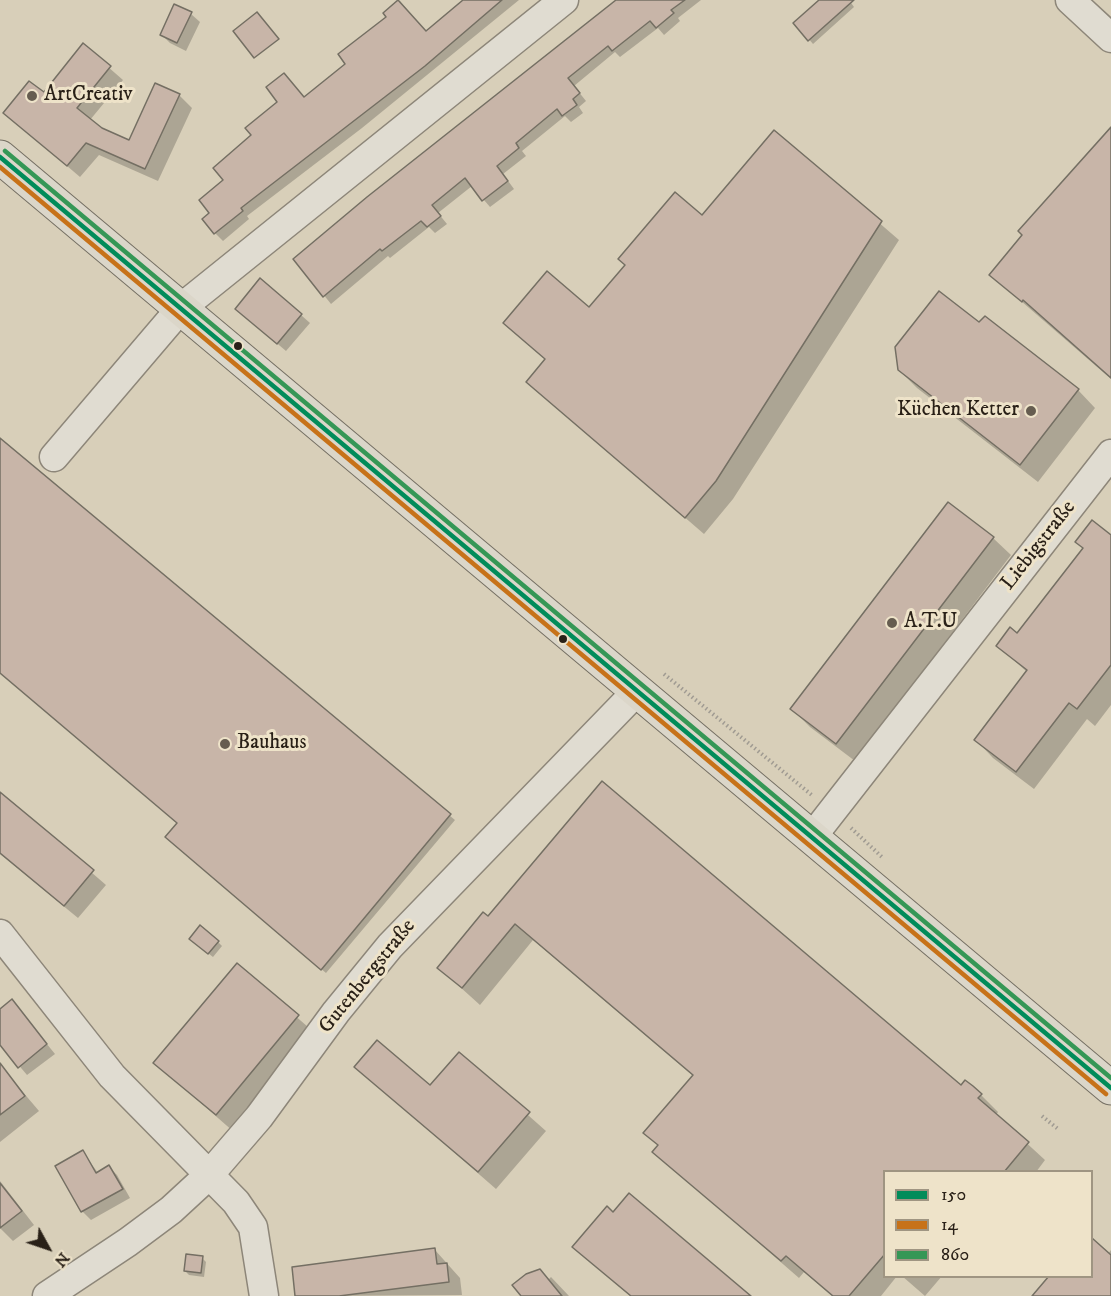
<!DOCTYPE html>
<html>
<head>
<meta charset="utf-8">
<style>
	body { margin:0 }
	#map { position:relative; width:1111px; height:1296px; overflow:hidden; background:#d8cfb9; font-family:"IM FELL DW Pica",serif }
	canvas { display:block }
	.legend { position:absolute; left:883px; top:1170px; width:210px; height:108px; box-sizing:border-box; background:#eee3c9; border:2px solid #9f9582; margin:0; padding:8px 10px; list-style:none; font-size:18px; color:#292017 }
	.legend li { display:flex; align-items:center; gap:12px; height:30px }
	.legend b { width:30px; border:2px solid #9f9582 }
	.north { position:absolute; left:18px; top:1218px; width:60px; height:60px; -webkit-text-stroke:4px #eee3c9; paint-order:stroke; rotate:130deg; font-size:16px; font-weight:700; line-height:24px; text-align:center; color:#292017 }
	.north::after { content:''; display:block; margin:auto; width:21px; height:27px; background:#292017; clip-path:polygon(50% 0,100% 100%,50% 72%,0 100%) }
</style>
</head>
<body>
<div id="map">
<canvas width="1111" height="1296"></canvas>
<ul class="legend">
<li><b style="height:8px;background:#018c5a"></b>150</li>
<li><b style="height:8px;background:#c77219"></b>14</li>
<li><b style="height:8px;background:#359756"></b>860</li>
</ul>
<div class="north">N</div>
</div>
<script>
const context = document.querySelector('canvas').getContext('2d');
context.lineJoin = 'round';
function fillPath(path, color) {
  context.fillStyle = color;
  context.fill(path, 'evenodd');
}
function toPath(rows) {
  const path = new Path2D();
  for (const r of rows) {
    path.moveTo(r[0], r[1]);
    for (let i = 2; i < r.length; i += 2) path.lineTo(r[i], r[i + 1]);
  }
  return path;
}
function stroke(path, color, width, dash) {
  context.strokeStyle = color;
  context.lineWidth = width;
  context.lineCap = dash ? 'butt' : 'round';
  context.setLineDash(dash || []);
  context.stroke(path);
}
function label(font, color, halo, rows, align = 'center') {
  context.font = font + ' "IM FELL DW Pica",serif';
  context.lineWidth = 6;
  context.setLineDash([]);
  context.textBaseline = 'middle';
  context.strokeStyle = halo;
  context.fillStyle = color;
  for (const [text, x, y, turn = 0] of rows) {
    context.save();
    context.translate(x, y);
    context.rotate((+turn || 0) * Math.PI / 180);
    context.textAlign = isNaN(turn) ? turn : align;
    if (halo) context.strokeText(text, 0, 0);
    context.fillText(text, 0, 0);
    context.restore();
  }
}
const shadow = toPath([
	[466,0,519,0,362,128,247,216,249,219,223,241,215,233,204,219,211,214,225,180,253,136,280,102,284,75,305,98,347,64,389,18,385,13,400,1,426,32],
	[617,0,701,0,678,18,680,21,664,35,658,28,620,57,615,52,574,86,586,101,579,107,583,113,571,122,565,116,522,151,526,156,503,174,514,189,490,207,472,186,438,213,447,224,435,233,429,227,390,258,388,256,331,304,295,259],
	[822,0,849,0,854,7,813,44,795,23],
	[175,6,191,14,200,22,186,51,170,43,161,34],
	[83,45,123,80,90,120,101,129,130,142,179,95,192,108,158,181,99,155,80,177,5,113,44,94],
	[1111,129,1111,379,991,275],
	[774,132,899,240,733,499,704,534,528,382,546,360,505,323,589,309,627,265,702,217],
	[301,315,310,323,286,351,246,317],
	[980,324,1078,390,1095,408,1038,482,917,388,899,370],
	[0,440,455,820,326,973,172,842,179,823,0,671],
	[949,504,993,538,1011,555,855,761,810,727,792,709],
	[1111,537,1111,705,1095,726,1087,719,1034,789,993,758,976,740,1027,672,998,646,1018,635],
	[602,783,961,1087,981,1095,998,1112,996,1115,1045,1160,1036,1172,884,1172,884,1276,897,1276,881,1296,832,1296,804,1272,799,1278,654,1152,659,1146,646,1133,693,1076,533,940,480,1005,439,968,488,918],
	[2,795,106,885,78,918,0,854],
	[218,942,222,946,213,957,195,943],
	[237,965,316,1034,234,1132,155,1063],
	[12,1001,55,1054,27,1075,0,1043,0,1011],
	[459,1054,546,1131,496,1189,356,1067,431,1087],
	[5,1071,39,1111,0,1142,0,1075],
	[83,1152,98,1173,109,1167,117,1175,130,1198,91,1220,82,1211],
	[0,1181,34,1225,13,1241,0,1228],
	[1092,1240,1108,1254,1111,1250,1111,1296,1034,1296,1092,1276],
	[574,1247,749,1296,630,1296],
	[435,1250,460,1278,462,1295,297,1296],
	[202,1258,206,1262,204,1277,189,1275,185,1271],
	[902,1276,942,1276,925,1296],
	[551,1277,569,1296,523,1296,548,1280]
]);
const building = toPath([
	[398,0,426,31,463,0,502,0,425,66,241,208,243,211,214,234,202,219,209,213,199,200,223,180,213,168,251,135,245,128,277,102,266,87,284,73,304,97,345,64,338,54,386,17,383,13,398,0],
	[616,0,685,0,671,10,674,13,656,28,650,21,612,51,608,46,568,78,580,93,573,99,577,105,562,116,557,109,516,143,519,148,497,166,508,181,482,201,465,178,432,205,441,216,427,227,421,221,382,251,380,249,323,297,293,259,367,197,616,0],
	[819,0,854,0,808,41,793,23,819,0],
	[174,4,192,12,177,43,160,35,174,4],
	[257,12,279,39,254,58,233,31,257,12],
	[83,43,111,66,77,108,102,128,129,140,155,83,180,94,145,169,86,143,67,166,3,113,29,81,44,92,83,43],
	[1111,127,1111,378,1023,300,1022,302,989,275,1022,235,1018,231,1111,127],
	[774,130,882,221,716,481,685,518,526,382,545,359,503,323,547,271,589,307,625,265,618,259,675,192,702,215,774,130],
	[260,278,302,314,277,344,235,309,260,278],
	[939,291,979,322,985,316,1079,389,1020,465,898,370,895,347,939,291],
	[0,438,451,814,321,970,165,837,177,823,0,673,0,438],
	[948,502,994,537,836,744,790,709,948,502],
	[1092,520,1111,535,1111,665,1077,709,1069,703,1016,772,974,740,1027,670,996,646,1010,627,1017,633,1083,548,1075,542,1092,520],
	[602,781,961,1085,965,1080,973,1086,982,1094,978,1098,1029,1142,1004,1172,885,1172,885,1254,849,1296,833,1296,786,1256,781,1261,652,1152,658,1145,643,1133,693,1075,515,924,462,988,437,968,483,912,488,916,602,781],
	[0,792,94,870,64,906,0,853,0,792],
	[200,925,219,941,208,954,189,939,200,925],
	[237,963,299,1015,216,1115,153,1063,237,963],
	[12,999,47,1044,18,1068,0,1045,0,1009,12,999],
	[377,1040,430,1085,459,1052,530,1112,478,1172,354,1067,377,1040],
	[0,1063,25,1096,0,1115,0,1063],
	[83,1150,96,1173,109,1165,123,1189,81,1212,55,1166,83,1150],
	[0,1183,22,1211,0,1228,0,1183],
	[629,1193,751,1296,631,1296,572,1247,607,1206,613,1212,629,1193],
	[1092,1238,1111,1255,1111,1296,1032,1296,1049,1276,1092,1276,1092,1238],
	[435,1248,437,1264,447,1263,449,1282,339,1296,295,1296,292,1267,435,1248],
	[186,1254,203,1256,201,1273,184,1271,186,1254],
	[540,1269,562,1296,521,1296,512,1285,526,1274,540,1269]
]);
const path = toPath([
	[664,674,813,796],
	[851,828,883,858],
	[1042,1116,1058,1129]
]);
const minor = toPath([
	[1070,0,1111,38],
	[54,457,181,308,564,0],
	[812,837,1111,454],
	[0,934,112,1076,236,1202,253,1227,264,1296],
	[47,1296,128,1242,171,1210,209,1175,259,1117,336,1012,390,946,638,690]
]);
const major = toPath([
	[0,157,1111,1088]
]);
const bus1 = toPath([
	[0,157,1111,1088]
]);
const bus2 = toPath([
	[0,167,1106,1094]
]);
const bus3 = toPath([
	[5,151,1111,1078]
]);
const markers = [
	[32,96,6,"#665d50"],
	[238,346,5,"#292017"],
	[1031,411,6,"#665d50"],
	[892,623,6,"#665d50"],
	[563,639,5,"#292017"],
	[225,744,6,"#665d50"]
];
const poiNames = [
	["ArtCreativ",44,96],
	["Küchen Ketter",1019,411,"right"],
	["A.T.U",904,623],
	["Bauhaus",237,744]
];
const streetNames = [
	["Liebigstraße",1039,546,-52],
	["Gutenbergstraße",368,977,-51]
];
fillPath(shadow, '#0003');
fillPath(building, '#c8b5a8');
stroke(building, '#746f63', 1.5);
stroke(minor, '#8d8679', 31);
stroke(major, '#746f63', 35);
stroke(path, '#a09b92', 4, [1.5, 3]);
stroke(minor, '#e0dcd1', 28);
stroke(major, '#dbd6c9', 33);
stroke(bus1, '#018c5a', 4.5);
stroke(bus2, '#c77219', 4.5);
stroke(bus3, '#359756', 4.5);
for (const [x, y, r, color] of markers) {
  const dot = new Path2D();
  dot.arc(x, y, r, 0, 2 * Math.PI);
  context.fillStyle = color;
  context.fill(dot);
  stroke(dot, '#eee3c9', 2);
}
label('21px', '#292017', '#eee3c9', poiNames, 'left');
label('21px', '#292017', '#eee3c9', streetNames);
</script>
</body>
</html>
